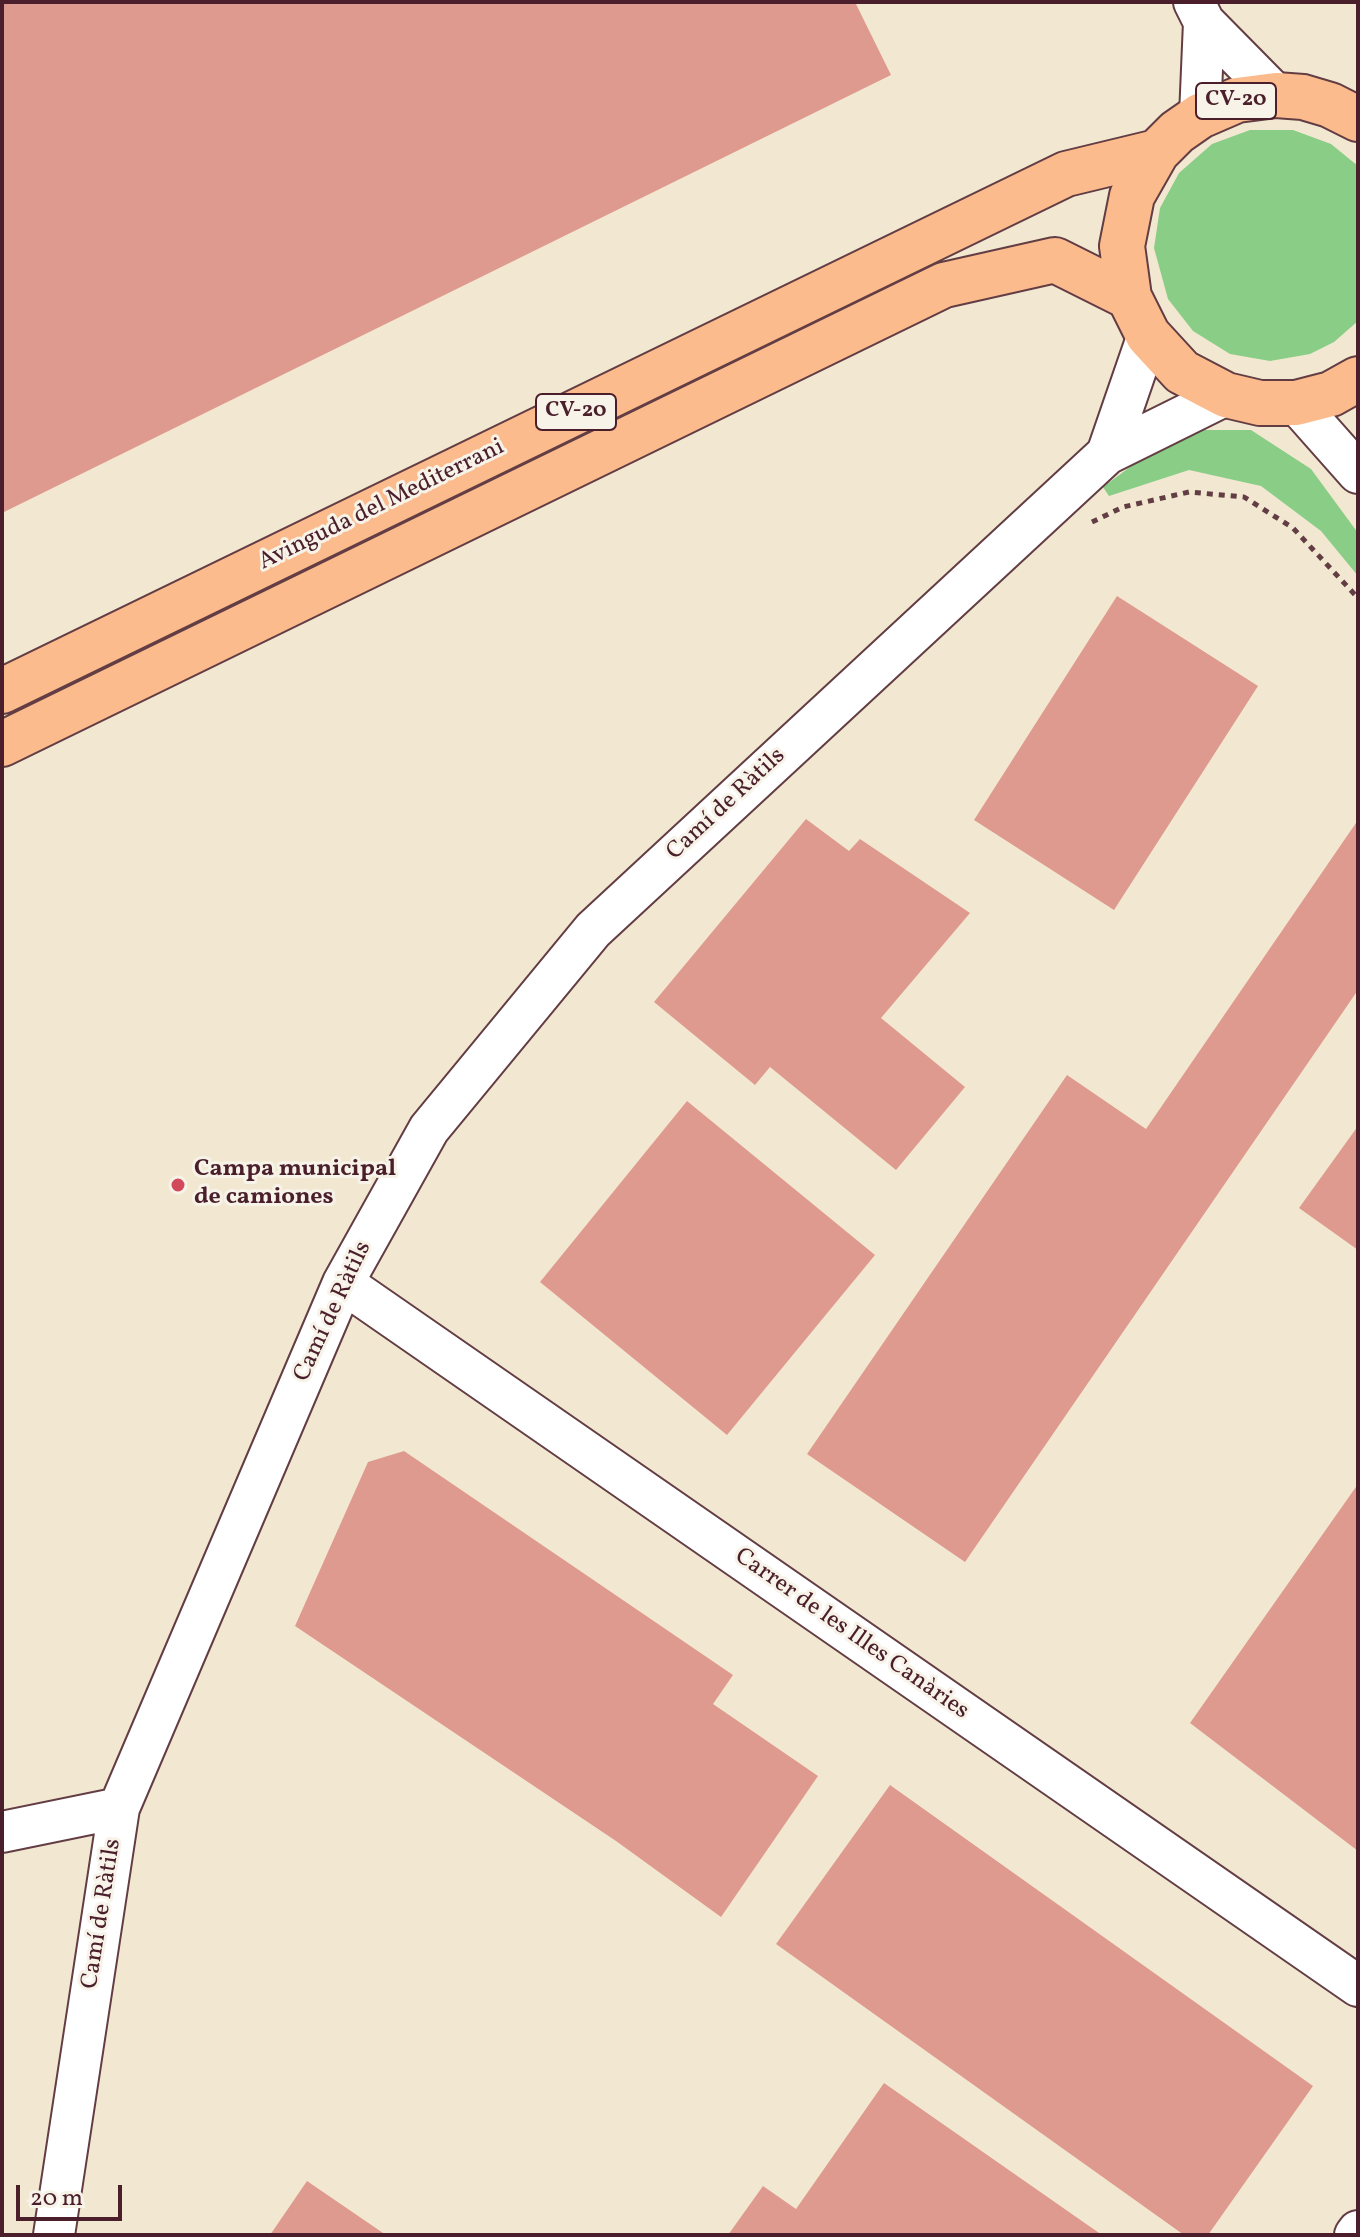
<!DOCTYPE html>
<html>
<head>
<meta charset="utf-8">
<style>
	body { margin:0 }
	#map { position:relative; width:1360px; height:2237px; overflow:hidden; background:#f2e8d1; font-family:Vollkorn,serif }
	canvas { display:block }
	.frame { position:absolute; inset:0; border:4px solid #4a1f2b; pointer-events:none }
	.scale { position:absolute; left:16px; top:2185px; width:106px; height:36px; box-sizing:border-box; border:4px solid #4a1f2b; border-top:0; padding-left:10px; font-size:24px; line-height:28px; white-space:nowrap; color:#4a1f2b; -webkit-text-stroke:6px #f7f3e8; paint-order:stroke }
</style>
</head>
<body>
<div id="map">
<canvas width="1360" height="2237"></canvas>
<div class="frame"></div>
<div class="scale">20 m</div>
</div>
<script>
const context = document.querySelector('canvas').getContext('2d');
context.lineJoin = 'round';
function fillPath(path, color) {
  context.fillStyle = color;
  context.fill(path, 'evenodd');
}
function toPath(rows) {
  const path = new Path2D();
  for (const r of rows) {
    path.moveTo(r[0], r[1]);
    for (let i = 2; i < r.length; i += 2) path.lineTo(r[i], r[i + 1]);
  }
  return path;
}
function stroke(path, color, width, dash) {
  context.strokeStyle = color;
  context.lineWidth = width;
  context.lineCap = dash ? 'butt' : 'round';
  context.setLineDash(dash || []);
  context.stroke(path);
}
function label(font, color, halo, rows, align = 'center') {
  context.font = font + ' Vollkorn,serif';
  context.lineWidth = 6;
  context.setLineDash([]);
  context.textBaseline = 'middle';
  context.strokeStyle = halo;
  context.fillStyle = color;
  for (const [text, x, y, turn = 0] of rows) {
    context.save();
    context.translate(x, y);
    context.rotate((+turn || 0) * Math.PI / 180);
    context.textAlign = isNaN(turn) ? turn : align;
    if (halo) context.strokeText(text, 0, 0);
    context.fillText(text, 0, 0);
    context.restore();
  }
}
const green = toPath([
	[1250,130,1293,130,1331,144,1358,166,1358,321,1334,342,1310,354,1270,361,1230,354,1193,331,1168,299,1154,248,1160,208,1179,173,1212,144],
	[1180,430,1251,430,1311,469,1358,533,1358,576,1321,531,1261,486,1189,470,1109,496,1103,487]
]);
const building = toPath([
	[2,2,855,2,891,75,2,513],
	[1117,596,1258,686,1114,910,974,820],
	[806,819,849,851,860,839,970,913,881,1018,965,1087,896,1170,770,1067,755,1085,654,1002],
	[1358,820,1358,990,965,1562,807,1454,1067,1075,1146,1129],
	[687,1101,875,1255,727,1435,540,1282],
	[1358,1126,1358,1250,1299,1208],
	[404,1451,733,1675,713,1704,818,1776,721,1917,616,1841,295,1626,368,1462],
	[1358,1484,1358,1851,1190,1723],
	[890,1785,1313,2086,1208,2235,1184,2235,776,1944],
	[884,2083,1102,2235,728,2235,763,2186,796,2209],
	[307,2181,386,2235,270,2235]
]);
const path = toPath([
	[1092,522,1123,507,1189,492,1244,497,1293,528,1358,598]
]);
const street = toPath([
	[1194,2,1204,22,1276,95],
	[1200,116,1204,22],
	[1296,403,1358,473],
	[1107,454,1148,335],
	[343,1283,1358,1986],
	[2,1832,119,1808],
	[54,2235,119,1808,343,1283,429,1129,593,930,1107,454,1226,395],
	[1355,2235,1358,2231]
]);
const primary = toPath([
	[1358,119,1330,105,1303,97,1276,95,1237,100,1200,116,1177,132,1157,152,1132,196,1122,246,1129,297,1148,335,1182,372,1226,395,1260,403,1296,403,1331,394,1358,379],
	[2,691,1066,174,1157,152],
	[2,744,944,285,1055,260,1129,297]
]);
const markers = [
	[178,1185,8,"#d1495b"]
];
const shields = [
	[1236,101,80],
	[576,412,80]
];
const shieldNames = [
	["CV-20",1236,101],
	["CV-20",576,412]
];
const streetNames = [
	["Avinguda del Mediterrani",382,506,-26],
	["Camí de Ràtils",727,805,-43],
	["Camí de Ràtils",334,1312,-65],
	["Carrer de les Illes Canàries",851,1635,35],
	["Camí de Ràtils",103,1914,-81]
];
const poiNames = [
	["Campa municipal",194,1171],
	["de camiones",194,1199]
];
fillPath(green, '#8acd86');
fillPath(building, '#df9a8f');
stroke(street, '#633d44', 44);
stroke(primary, '#633d44', 48);
stroke(path, '#633d44', 5, [6, 6]);
stroke(street, '#fff', 40);
stroke(primary, '#fbbb8c', 44);
for (const [x, y, r, color] of markers) {
  const dot = new Path2D();
  dot.arc(x, y, r, 0, 2 * Math.PI);
  context.fillStyle = color;
  context.fill(dot);
  stroke(dot, '#f7f3e8', 3);
}
for (const [x, y, w] of shields) {
  const box = new Path2D();
  box.roundRect(x - w / 2, y - 18, w, 36, 6);
  context.fillStyle = '#f7f3e8';
  context.fill(box);
  stroke(box, '#4a1f2b', 2);
}
label('bold 22px', '#4a1f2b', null, shieldNames);
label('24px', '#4a1f2b', '#f7f3e8', streetNames);
label('bold 24px', '#4a1f2b', '#f7f3e8', poiNames, 'left');
</script>
</body>
</html>
